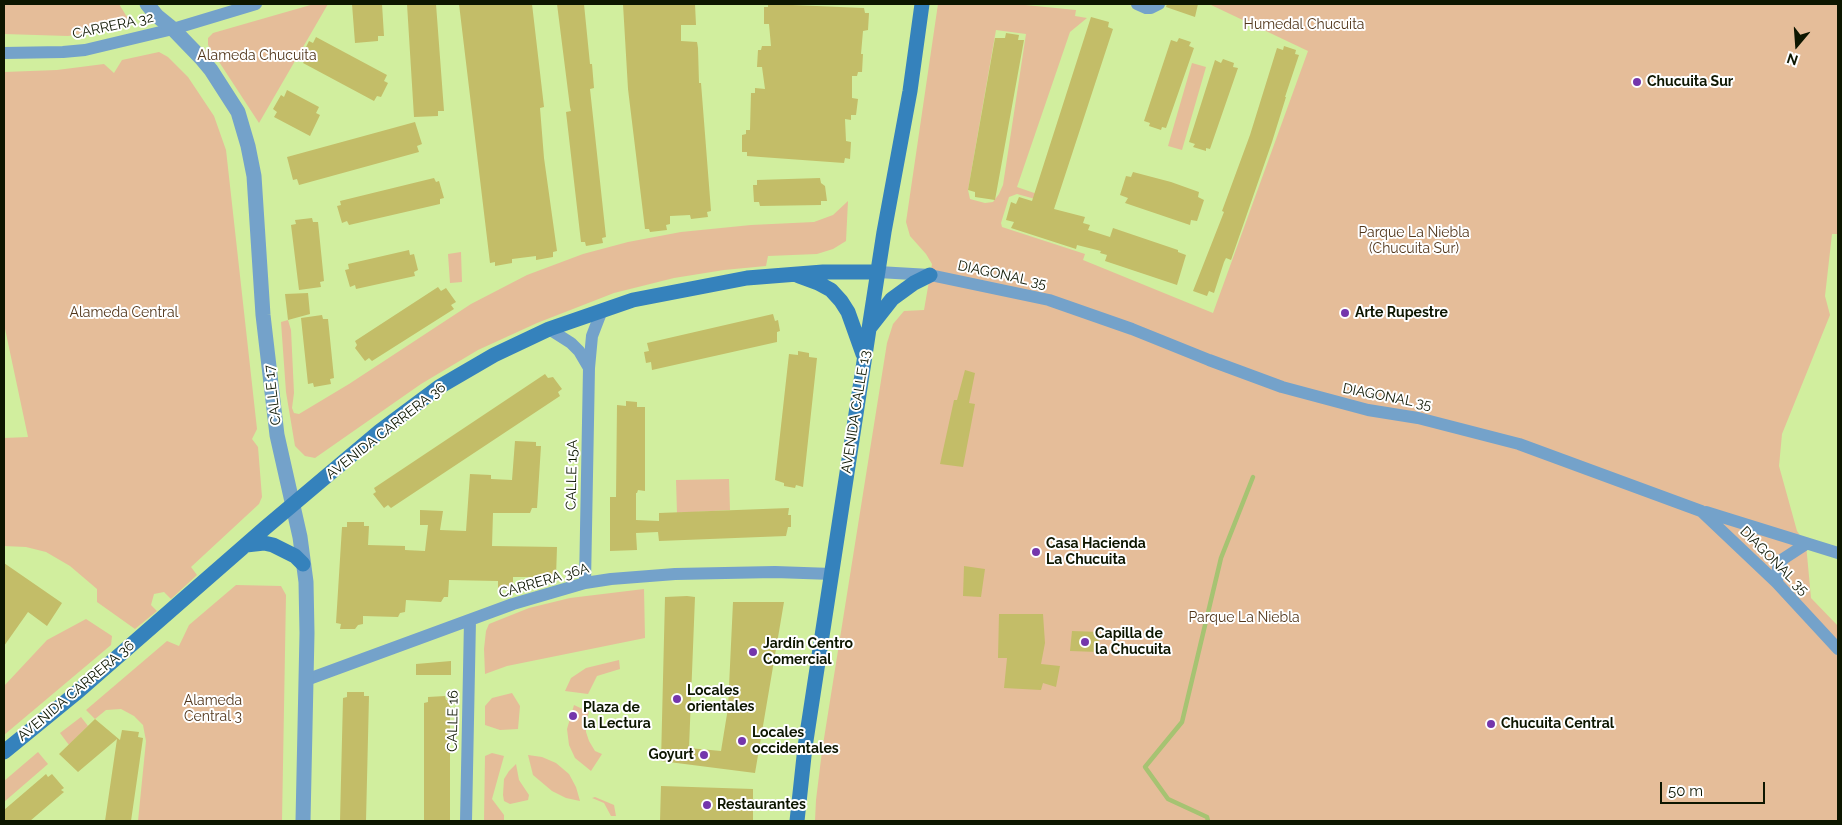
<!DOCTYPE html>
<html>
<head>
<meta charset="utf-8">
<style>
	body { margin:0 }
	#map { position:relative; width:1842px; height:825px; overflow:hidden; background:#d1ee9e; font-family:Raleway,sans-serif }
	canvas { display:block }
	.frame { position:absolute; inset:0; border:5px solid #0d1600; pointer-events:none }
	.north { position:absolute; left:1772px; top:20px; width:50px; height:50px; -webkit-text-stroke:4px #fff; paint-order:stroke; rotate:198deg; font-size:14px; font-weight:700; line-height:20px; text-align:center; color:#0d1600 }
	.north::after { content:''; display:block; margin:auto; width:18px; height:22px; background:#0d1600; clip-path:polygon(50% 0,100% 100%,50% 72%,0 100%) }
	.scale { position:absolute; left:1660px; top:782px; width:105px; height:22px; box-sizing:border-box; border:2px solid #0d1600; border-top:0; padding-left:6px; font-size:15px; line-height:18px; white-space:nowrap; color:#0d1600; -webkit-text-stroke:4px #fff; paint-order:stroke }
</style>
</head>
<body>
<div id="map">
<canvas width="1842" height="825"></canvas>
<div class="frame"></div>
<div class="north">N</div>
<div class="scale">50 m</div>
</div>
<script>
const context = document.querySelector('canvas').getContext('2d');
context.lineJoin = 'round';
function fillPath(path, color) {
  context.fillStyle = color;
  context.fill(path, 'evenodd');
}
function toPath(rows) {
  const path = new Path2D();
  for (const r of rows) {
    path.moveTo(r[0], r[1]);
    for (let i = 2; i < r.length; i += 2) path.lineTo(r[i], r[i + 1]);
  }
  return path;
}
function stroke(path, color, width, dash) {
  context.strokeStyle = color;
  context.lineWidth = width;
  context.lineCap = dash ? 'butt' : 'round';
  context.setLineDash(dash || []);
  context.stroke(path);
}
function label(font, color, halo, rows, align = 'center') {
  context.font = font + ' Raleway,sans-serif';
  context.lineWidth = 4;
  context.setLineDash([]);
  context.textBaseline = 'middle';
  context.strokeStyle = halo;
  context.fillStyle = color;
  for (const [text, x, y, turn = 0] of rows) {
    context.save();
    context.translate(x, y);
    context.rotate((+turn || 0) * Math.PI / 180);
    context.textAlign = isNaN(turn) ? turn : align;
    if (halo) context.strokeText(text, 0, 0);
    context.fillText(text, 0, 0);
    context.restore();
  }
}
const green = toPath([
	[4,4,119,4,127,17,127,22,115,27,104,21,99,31,68,36,4,34],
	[314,4,328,4,259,123,208,45,208,38,213,33],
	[938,4,1015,4,1076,10,1075,16,1087,18,1070,32,1017,187,1057,201,1046,202,1017,194,1009,197,1001,223,1002,227,1085,254,1083,260,1213,313,1308,51,1209,4,1838,4,1838,234,1832,234,1825,296,1830,315,1782,434,1779,466,1797,531,1806,544,1811,598,1838,626,1838,821,815,821,816,800,822,751,887,343,893,324,904,311,924,310,932,264,926,254,910,236,906,222],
	[996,30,1026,34,1003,185,999,194,993,202,985,203,970,199,968,190],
	[159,52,168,57,188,77,214,116,226,150,257,429,252,439,258,447,262,497,259,504,191,567,197,575,171,599,164,592,154,594,151,605,157,611,135,629,97,602,97,589,70,566,46,552,26,547,4,546,4,438,28,437,4,324,4,72,57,70,104,64,114,73,122,60],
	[1192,63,1206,67,1182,150,1168,146],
	[848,201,846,241,833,249,817,254,768,256,766,266,724,270,674,278,614,293,537,323,478,350,421,384,315,458,305,456,295,446,286,392,281,322,288,320,291,330,294,393,292,408,294,413,299,414,349,384,471,304,527,275,583,254,628,242,681,232,751,225,814,222,833,215],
	[461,252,462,282,450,283,448,254],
	[729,479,730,510,677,513,676,480],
	[236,585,281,586,286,595,282,821,138,821,146,741,143,725,134,716,121,709,106,710,95,719,86,710,167,641,179,646,189,625],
	[644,589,645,638,507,666,485,674,484,649,486,631,489,624,529,608,570,598],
	[86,619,112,636,111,645,4,735,4,686,47,640],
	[619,660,620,669,597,676,588,694,565,691,571,678,586,668],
	[512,693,520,706,518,729,500,730,485,725,485,706,492,698],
	[574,705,589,712,586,723,586,732,589,741,595,751,602,754,591,771,575,758,569,745,567,729],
	[81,717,88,726,69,745,60,733],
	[38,752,48,764,4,802,4,781],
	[492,753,504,756,492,799,504,815,504,821,484,821,485,756],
	[528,755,542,757,556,763,569,774,576,787,580,801,566,798,552,791,533,775],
	[516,764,519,780,529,795,528,800,510,804,504,801,503,795,504,779,509,771],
	[595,797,614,805,616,816,611,816,604,803,592,798]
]);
const stream = toPath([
	[1208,821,1207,817,1168,799,1145,767,1182,722,1221,558,1253,477]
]);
const building = toPath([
	[352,4,382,4,384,36,378,36,378,41,355,43],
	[407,4,436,4,444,111,438,111,438,116,414,117],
	[459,4,532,4,544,107,540,108,544,158,557,251,553,252,553,257,536,260,536,256,512,259,512,263,495,266,495,262,490,263],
	[557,4,584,4,590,64,592,64,594,88,590,89,606,237,602,238,603,243,586,246,585,242,581,242,566,112,571,111,570,107],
	[623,4,695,4,696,25,681,25,681,41,697,42,698,48,699,83,701,83,711,211,707,212,708,217,691,219,690,215,670,216,670,224,666,225,667,230,650,232,649,229,645,229,628,89],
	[768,4,864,8,865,13,869,13,868,30,863,31,861,54,863,54,862,72,858,72,857,76,852,76,852,98,858,99,856,115,851,115,851,120,845,119,846,141,851,142,850,159,845,158,844,163,747,156,747,152,742,152,742,135,746,134,746,130,750,130,751,93,755,93,755,88,765,89,762,67,757,67,758,50,761,50,762,46,771,46,769,24,764,24,764,7,768,7],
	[1167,4,1198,4,1195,17,1166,7],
	[1091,17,1109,22,1108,27,1113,29,1054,209,1085,217,1083,223,1090,225,1088,230,1110,237,1113,228,1178,250,1178,252,1186,255,1177,285,1105,261,1107,255,1100,253,1101,251,1077,245,1076,249,1011,228,1014,222,1006,220,1011,202,1016,204,1019,197,1032,201],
	[1006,33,1019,35,1018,40,1024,40,995,200,975,197,975,192,968,190,995,38,1005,38],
	[316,37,387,75,384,81,388,83,381,97,377,96,374,101,303,63,306,58,302,55,309,41,313,43],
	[1179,38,1191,42,1189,46,1194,48,1166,128,1162,127,1161,130,1149,126,1150,123,1144,121,1171,40,1177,42],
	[1284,46,1296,50,1295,54,1299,55,1285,97,1286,97,1272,142,1231,260,1226,258,1224,262,1214,293,1209,291,1207,296,1193,291,1224,212,1222,211,1250,135,1277,48,1283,50],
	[1223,59,1234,63,1233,67,1238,68,1210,149,1206,148,1206,151,1193,147,1195,144,1189,142,1215,60,1221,63],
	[287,90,319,107,316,113,320,115,310,136,274,117,277,112,273,109,281,95,284,97],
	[415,122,422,144,417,146,419,152,299,185,297,179,293,180,287,157],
	[1133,172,1171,182,1199,192,1198,197,1204,200,1197,221,1191,220,1190,225,1125,203,1128,198,1120,195,1126,176,1131,177],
	[434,178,436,182,439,181,444,198,440,199,440,204,349,225,347,221,342,223,337,206,341,205,340,201],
	[820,178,821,183,825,186,827,201,821,201,821,205,760,206,759,202,754,202,753,185,757,185,757,180],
	[312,218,313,222,318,222,324,281,320,282,321,287,299,290,291,225,296,224,295,220],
	[409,250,410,255,414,254,418,270,414,272,415,276,356,289,355,285,350,287,345,270,349,269,348,264],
	[438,287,441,291,446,288,456,302,451,305,454,309,372,361,369,358,365,361,355,348,357,345,355,341],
	[308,293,310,314,288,320,285,294],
	[773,314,775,321,778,320,780,331,777,332,777,342,652,370,651,362,646,363,644,352,649,351,647,343],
	[322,315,323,319,328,319,334,378,330,379,331,384,314,387,313,383,308,384,301,318],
	[798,351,809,353,809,357,817,358,803,487,796,485,795,488,784,486,784,483,775,480,789,354,798,355],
	[965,370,975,373,969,403,975,404,963,467,940,464,954,400,957,400],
	[545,374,548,378,553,377,562,389,558,392,560,396,391,508,388,505,384,508,373,494,376,492,374,488],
	[626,401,637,402,637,407,645,407,645,491,638,490,637,493,636,493,636,520,659,521,659,513,789,508,788,515,791,515,791,527,788,527,786,536,659,541,658,532,636,533,637,550,610,551,610,497,616,497,617,405,626,406],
	[515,441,536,442,536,446,541,446,537,508,532,508,530,513,493,513,492,546,557,547,556,577,513,577,513,589,498,588,498,581,449,580,448,597,444,597,441,602,406,600,405,612,400,613,398,617,363,616,363,624,358,625,355,629,340,629,341,624,336,623,342,527,347,527,347,522,364,522,364,526,369,526,368,545,405,546,405,550,425,551,428,525,420,525,420,510,443,511,440,530,466,531,470,474,491,475,491,479,512,480],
	[4,563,62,603,47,626,28,612,4,646],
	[964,566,985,569,981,597,963,596],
	[687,596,695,597,689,748,721,751,728,708,733,602,784,602,755,773,661,761,665,597],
	[999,614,1043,614,1045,643,1041,664,1060,666,1056,687,1043,683,1041,690,1004,688,1007,658,998,658],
	[1072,631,1100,632,1098,652,1070,651],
	[451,661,451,675,416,675,416,664],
	[347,692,364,692,364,696,369,696,366,821,340,821,343,698,347,697],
	[445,696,446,700,450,700,450,821,424,821,424,703,428,702,428,697],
	[95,719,120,740,122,730,139,732,138,737,143,738,131,821,105,821,117,739,78,772,59,754],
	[46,774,48,777,52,774,64,788,61,790,64,792,30,821,4,821,4,810],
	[661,786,753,789,753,821,660,821]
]);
const minor = toPath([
	[1137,4,1146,8,1151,8,1159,4],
	[4,53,63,52,85,50,173,29,256,4],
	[878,272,930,275,1049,300,1132,329,1209,360,1282,387,1368,410,1418,418,1519,444,1701,511,1777,583,1838,649],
	[549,329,571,343,579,351,589,368],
	[1706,512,1838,553],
	[585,583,589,368,592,336,602,310],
	[1777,583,1778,568,1783,559,1806,544],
	[306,680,513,604,585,583,611,579,675,574,775,572,832,574],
	[466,821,470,620]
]);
const tertiary = toPath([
	[147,4,157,16,173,29,201,58,211,70,238,112,248,146,254,176,263,315,277,435,300,537,306,582,307,633,303,821]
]);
const secondary = toPath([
	[799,276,818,283,831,290,841,301,848,312,863,354],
	[870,327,892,299,914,283,930,275],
	[246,545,264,543,273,545,295,556,303,564],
	[4,752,75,694,265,528,380,431,439,387,494,355,549,329,633,300,747,278,823,272,878,272],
	[797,821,805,747,869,329,884,232,910,91,922,4]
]);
const markers = [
	[1637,82,5,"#7436ac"],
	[1345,313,5,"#7436ac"],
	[1036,552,5,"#7436ac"],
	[1085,642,5,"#7436ac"],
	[753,652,5,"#7436ac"],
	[677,699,5,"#7436ac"],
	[573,716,5,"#7436ac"],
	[1491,724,5,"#7436ac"],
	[742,741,5,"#7436ac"],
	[704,755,5,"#7436ac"],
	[707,805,5,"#7436ac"]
];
const parkNames = [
	["Humedal Chucuita",1304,25],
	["Alameda Chucuita",257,56],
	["Parque La Niebla",1414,233],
	["(Chucuita Sur)",1414,249],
	["Alameda Central",124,313],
	["Parque La Niebla",1244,618],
	["Alameda",213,701],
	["Central 3",213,717]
];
const streetNames = [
	["CARRERA 32",113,26,-12],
	["DIAGONAL 35",1002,275,12],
	["CALLE 17",273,395,-97],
	["DIAGONAL 35",1387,397,11],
	["AVENIDA CALLE 13",856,412,-81],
	["AVENIDA CARRERA 36",386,431,-38],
	["CALLE 15A",572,475,-89],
	["DIAGONAL 35",1774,561,45],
	["CARRERA 36A",544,581,-16],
	["AVENIDA CARRERA 36",76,691,-40],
	["CALLE 16",453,721,-89]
];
const poiNames = [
	["Chucuita Sur",1647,82],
	["Arte Rupestre",1355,313],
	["Casa Hacienda",1046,544],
	["La Chucuita",1046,560],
	["Capilla de",1095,634],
	["la Chucuita",1095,650],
	["Jardín Centro",763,644],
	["Comercial",763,660],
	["Locales",687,691],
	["orientales",687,707],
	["Plaza de",583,708],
	["la Lectura",583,724],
	["Chucuita Central",1501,724],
	["Locales",752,733],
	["occidentales",752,749],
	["Goyurt",694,755,"right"],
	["Restaurantes",717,805]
];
fillPath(green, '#e5bd99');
stroke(stream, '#a6c372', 4.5);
fillPath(building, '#c3bd68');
stroke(minor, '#74a2ca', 12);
stroke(tertiary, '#74a2ca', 15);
stroke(secondary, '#3582bc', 15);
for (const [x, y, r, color] of markers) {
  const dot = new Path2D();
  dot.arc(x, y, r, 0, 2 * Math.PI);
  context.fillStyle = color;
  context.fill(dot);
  stroke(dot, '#fff', 2);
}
label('14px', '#51361b', '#fff', parkNames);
label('14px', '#0d1600', '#fff', streetNames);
label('bold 14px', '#0d1600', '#fff', poiNames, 'left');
</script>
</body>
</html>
